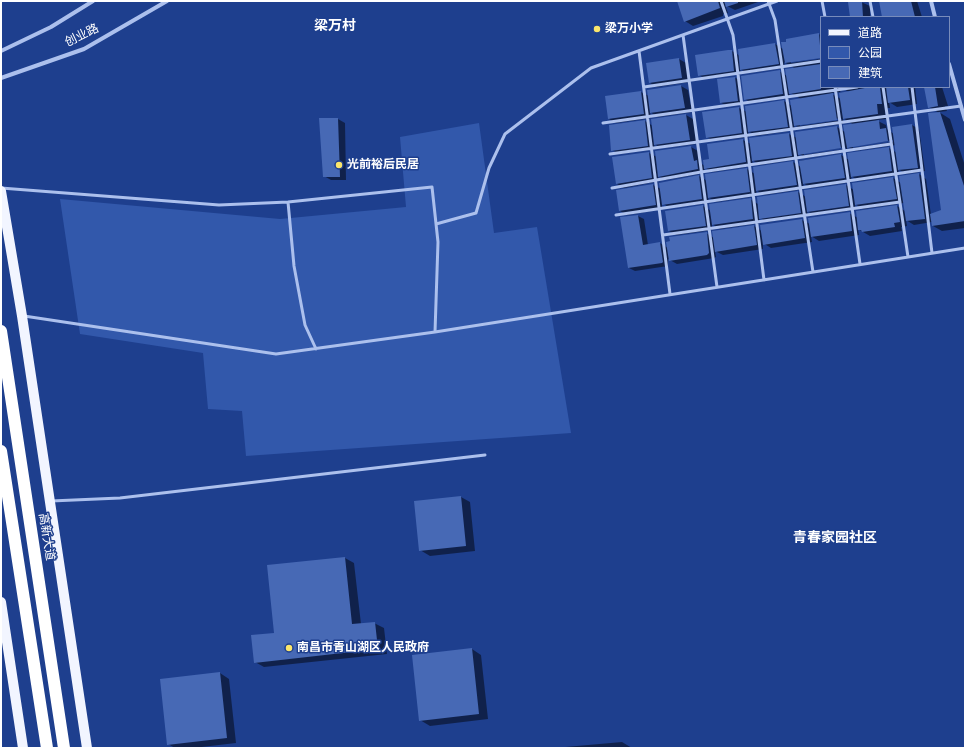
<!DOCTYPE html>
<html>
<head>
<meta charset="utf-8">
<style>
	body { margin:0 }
	#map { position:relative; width:966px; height:749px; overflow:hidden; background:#1e3f8e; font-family:Poppins,"Noto Sans SC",sans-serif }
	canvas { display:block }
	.frame { position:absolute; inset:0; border:2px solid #fff; pointer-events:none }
	.legend { position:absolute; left:820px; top:16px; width:130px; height:72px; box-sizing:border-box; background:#1e3f8e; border:1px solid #788cbb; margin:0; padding:5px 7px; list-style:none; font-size:12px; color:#fff }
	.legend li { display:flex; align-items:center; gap:8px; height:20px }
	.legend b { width:20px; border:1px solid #788cbb }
</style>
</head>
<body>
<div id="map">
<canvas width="966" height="749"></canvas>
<div class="frame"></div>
<ul class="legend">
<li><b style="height:5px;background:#f2f5ff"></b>道路</li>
<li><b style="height:11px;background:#3258ab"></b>公园</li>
<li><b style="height:11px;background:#4769b5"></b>建筑</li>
</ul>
</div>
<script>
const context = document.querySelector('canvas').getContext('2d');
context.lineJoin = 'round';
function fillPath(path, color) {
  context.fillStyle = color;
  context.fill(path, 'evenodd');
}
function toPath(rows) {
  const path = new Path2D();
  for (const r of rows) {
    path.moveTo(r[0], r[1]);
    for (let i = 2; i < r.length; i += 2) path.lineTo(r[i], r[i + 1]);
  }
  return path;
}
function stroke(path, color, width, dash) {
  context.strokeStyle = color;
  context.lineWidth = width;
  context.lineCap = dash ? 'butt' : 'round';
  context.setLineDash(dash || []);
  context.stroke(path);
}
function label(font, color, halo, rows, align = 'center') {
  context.font = font + ' Poppins,"Noto Sans SC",sans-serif';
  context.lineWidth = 3;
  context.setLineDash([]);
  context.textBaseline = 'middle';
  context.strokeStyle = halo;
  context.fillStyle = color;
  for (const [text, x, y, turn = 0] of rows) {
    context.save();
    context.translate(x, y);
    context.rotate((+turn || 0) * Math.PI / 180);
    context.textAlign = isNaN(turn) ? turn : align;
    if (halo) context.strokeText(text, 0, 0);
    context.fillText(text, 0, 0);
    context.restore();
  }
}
const green = toPath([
	[479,123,494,233,537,227,571,433,246,456,242,411,208,409,203,353,80,334,60,199,280,219,406,207,400,137]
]);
const shadow = toPath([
	[678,1,761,1,735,10,725,5,728,13,723,14,723,16,693,26,685,21],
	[880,1,917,1,922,17,883,17],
	[861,2,870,6,870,17,851,17],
	[819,34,821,36,821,57,791,61,791,63,821,59,821,87,915,87,917,104,897,107,889,102,890,108,885,108,886,119,876,120,886,125,887,129,894,134,912,125,919,129,925,171,906,174,898,169,899,175,859,181,851,176,852,182,811,188,803,183,804,189,764,195,756,190,757,196,716,202,708,197,709,203,670,208,662,203,662,209,627,215,620,211,618,191,653,185,661,189,699,176,707,181,747,169,755,174,793,162,801,167,800,161,841,155,849,160,889,148,897,153,896,145,855,151,847,146,847,152,806,158,798,153,799,159,760,165,752,160,753,166,712,172,704,167,705,173,666,180,658,176,659,181,624,188,617,184,649,153,657,157,691,147,698,151,700,163,705,166,710,159,743,140,751,144,789,134,797,138,796,133,837,127,845,132,854,125,843,118,843,124,802,129,794,125,795,130,756,136,748,131,749,137,714,141,707,137,739,108,747,112,784,101,792,106,801,99,789,92,790,98,752,103,745,99,779,71,787,76,796,69,784,62,785,68,748,73,740,69,741,74,706,79,699,75,732,51,740,56,739,50,775,44,783,49],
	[842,88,849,92,841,99,830,93,840,92],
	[841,118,842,120,800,126,800,124],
	[893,140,893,142,853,148,853,146],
	[845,147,846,149,804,155,804,153],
	[679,59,686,63,689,82,657,87,650,83],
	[735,78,740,80,742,103,726,105,721,103],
	[681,86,688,90,692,112,658,117,650,112,651,118,616,123,609,119,641,92,649,96,648,91],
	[925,87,942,87,948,106,945,106,947,111,939,112,950,119,965,166,965,228,942,231,933,226,932,222,914,225,906,220,907,226,901,227,902,231,870,236,858,229,859,235,819,241,811,236,812,242,771,248,763,243,763,249,723,255,715,251,716,257,714,258,677,264,668,259,668,266,635,271,629,268,621,218,638,216,644,219,648,245,660,243,668,248,706,233,714,238,754,226,762,231,802,220,810,224,849,213,858,218,897,206,905,211,904,203,863,209,855,204,855,210,815,215,807,211,808,216,767,222,759,217,760,223,720,229,712,224,712,230,676,235,669,231,703,206,711,211,750,199,758,204,798,192,806,197,846,185,854,190,893,178,901,183,919,174,926,179,931,215,942,210,939,113,929,107],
	[686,115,693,119,697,144,662,148,654,144,655,149,619,154,612,150,610,126,645,121,653,126],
	[338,119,345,123,346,180,331,180,324,176],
	[461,497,470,502,475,551,430,556,420,550],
	[345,558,354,563,361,624,374,623,384,628,387,654,264,667,255,662,275,634],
	[472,649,481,655,488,719,430,726,420,720],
	[220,673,229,679,236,743,193,748,175,748,168,744],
	[622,742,632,748,554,748]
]);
const building = toPath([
	[677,1,718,1,720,8,684,22],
	[724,1,738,1,738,3,726,7],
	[862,1,863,17,850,17,848,2],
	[879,1,911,1,915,17,882,17],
	[819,33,821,58,785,63,781,42,786,42,786,39],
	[775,43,779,64,740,70,738,49],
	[728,50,732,50,734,71,698,76,695,55],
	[679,58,682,78,649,83,646,63],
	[821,64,821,89,789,94,785,69],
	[780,70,783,94,744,100,741,76],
	[735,77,738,101,720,103,717,79],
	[681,85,685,108,650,113,647,90],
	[870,87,880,87,882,104,877,104,878,114,843,119,839,93],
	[886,87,908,87,910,100,888,103],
	[924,87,935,87,938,106,928,108],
	[641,91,644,114,608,119,605,96],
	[833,93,837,120,794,126,790,100],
	[784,100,788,127,748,132,745,106],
	[739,107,742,133,706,138,702,112],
	[940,112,965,189,965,221,932,226,930,214,941,210,928,113],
	[686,114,690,140,654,145,651,119],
	[319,118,338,118,340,177,323,177],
	[645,120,648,146,611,151,609,125],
	[879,120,880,129,886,128,888,141,847,148,843,125],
	[912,124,918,168,898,170,892,127],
	[837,126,841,148,798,155,795,132],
	[789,133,792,156,752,161,749,138],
	[743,139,746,162,704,169,703,160,709,159,707,144],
	[691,146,694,161,697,160,698,169,658,177,655,151],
	[889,147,892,171,851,177,847,153],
	[649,152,652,178,616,184,612,157],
	[841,154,845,178,803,184,799,161],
	[793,161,797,185,756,191,753,167],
	[747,168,750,192,708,198,705,174],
	[919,173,925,219,906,221,899,176],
	[699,175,702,199,662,205,659,183],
	[893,177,897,199,855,205,852,183],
	[653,184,656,205,619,211,616,190],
	[846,184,849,206,807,212,804,190],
	[798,191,801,213,759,219,757,197],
	[751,198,753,219,712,225,709,204],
	[703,205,706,226,668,231,665,211],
	[897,205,900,222,894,223,895,227,862,232,861,230,858,230,856,211],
	[850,212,852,231,811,237,808,218],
	[638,215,643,245,660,242,663,262,662,263,628,268,620,217],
	[802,219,805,238,763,245,760,225],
	[754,225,757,245,715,252,712,231],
	[707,232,709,253,707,255,669,261,666,242,670,241,669,237],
	[461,496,466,546,419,551,414,501],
	[345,557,352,624,375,622,378,649,254,663,251,635,274,633,267,565],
	[472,648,479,714,419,721,412,655],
	[220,672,227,738,167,745,160,679]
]);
const lane = toPath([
	[721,1,733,35,764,280],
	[768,1,775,20,813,272],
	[822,1,825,17],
	[870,1,873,17],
	[683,35,717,287],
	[639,51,670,294],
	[644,87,821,61],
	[835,87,860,264],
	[883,87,908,257],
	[912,87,932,253],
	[603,123,857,87],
	[610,154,961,106],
	[1,188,219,205,288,202,432,187,438,242,435,332],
	[612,188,701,172,891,144],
	[288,202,294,266,305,325,316,349],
	[616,215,922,170],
	[436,224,476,213,489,168,505,134,591,68,777,1],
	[663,235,900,202],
	[24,316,276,354,435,332,965,248],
	[51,501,120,498,485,455]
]);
const street = toPath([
	[931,1,935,17],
	[1,51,51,27,93,1],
	[949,64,965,120],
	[1,78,84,49,167,1]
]);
const primary = toPath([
	[1,191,22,316,87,748],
	[1,602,23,748]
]);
const highway = toPath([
	[1,331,64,748],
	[1,451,47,748]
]);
const markers = [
	[597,29,4,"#fbe66c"],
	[339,165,4,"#fbe66c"],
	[289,648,4,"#fbe66c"]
];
const poiNames = [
	["梁万小学",605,29],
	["光前裕后民居",347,165],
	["南昌市青山湖区人民政府",297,648]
];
const streetNames = [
	["创业路",82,36,-26],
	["高新大道",46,537,81]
];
const quarterNames = [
	["梁万村",335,26],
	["青春家园社区",835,538]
];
fillPath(green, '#3258ab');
fillPath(shadow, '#0007');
fillPath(building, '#4769b5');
stroke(lane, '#acc0ed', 3);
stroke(street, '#acc0ed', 4);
stroke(primary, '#f2f5ff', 10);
stroke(highway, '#fff', 12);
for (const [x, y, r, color] of markers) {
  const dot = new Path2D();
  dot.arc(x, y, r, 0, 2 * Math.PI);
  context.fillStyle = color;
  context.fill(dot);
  stroke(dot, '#1e3f8e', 1.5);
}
label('bold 12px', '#fff', '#1e3f8e', poiNames, 'left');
label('12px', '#fff', '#1e3f8e', streetNames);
label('bold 14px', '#fff', '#1e3f8e', quarterNames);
</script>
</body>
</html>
